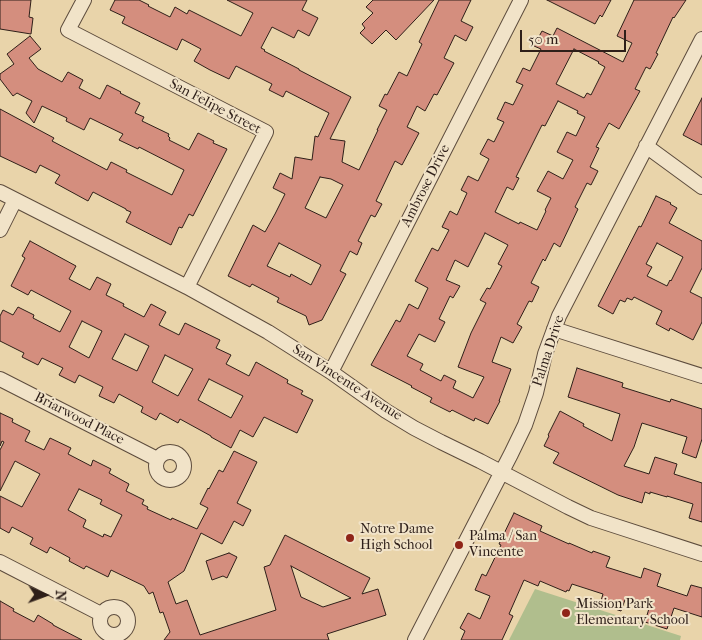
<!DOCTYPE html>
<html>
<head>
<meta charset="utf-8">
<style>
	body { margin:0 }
	#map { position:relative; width:702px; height:640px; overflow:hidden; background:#e9d4aa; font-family:"IM FELL French Canon",serif }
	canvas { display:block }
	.north { position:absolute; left:20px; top:570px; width:50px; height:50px; -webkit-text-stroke:4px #f1e3c8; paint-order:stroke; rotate:92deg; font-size:14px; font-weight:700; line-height:20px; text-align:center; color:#2e1f19 }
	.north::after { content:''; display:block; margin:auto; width:18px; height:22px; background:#2e1f19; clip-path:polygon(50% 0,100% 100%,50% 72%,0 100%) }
	.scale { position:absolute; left:520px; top:30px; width:106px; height:22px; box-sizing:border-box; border:2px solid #2e1f19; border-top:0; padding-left:6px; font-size:15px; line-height:18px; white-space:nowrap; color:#2e1f19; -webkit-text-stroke:4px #f1e3c8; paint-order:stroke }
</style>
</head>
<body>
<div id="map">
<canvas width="702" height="640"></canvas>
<div class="north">N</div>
<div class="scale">50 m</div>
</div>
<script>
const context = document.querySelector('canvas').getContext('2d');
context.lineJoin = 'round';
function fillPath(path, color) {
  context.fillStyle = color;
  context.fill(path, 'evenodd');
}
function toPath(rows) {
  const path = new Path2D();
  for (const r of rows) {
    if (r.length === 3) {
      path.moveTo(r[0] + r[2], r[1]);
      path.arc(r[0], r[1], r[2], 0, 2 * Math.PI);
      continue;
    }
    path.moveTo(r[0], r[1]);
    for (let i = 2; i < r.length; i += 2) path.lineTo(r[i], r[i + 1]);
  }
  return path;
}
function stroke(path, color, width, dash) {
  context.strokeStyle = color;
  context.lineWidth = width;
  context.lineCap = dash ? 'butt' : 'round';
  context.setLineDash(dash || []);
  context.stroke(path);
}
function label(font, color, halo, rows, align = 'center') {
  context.font = font + ' "IM FELL French Canon",serif';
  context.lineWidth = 4;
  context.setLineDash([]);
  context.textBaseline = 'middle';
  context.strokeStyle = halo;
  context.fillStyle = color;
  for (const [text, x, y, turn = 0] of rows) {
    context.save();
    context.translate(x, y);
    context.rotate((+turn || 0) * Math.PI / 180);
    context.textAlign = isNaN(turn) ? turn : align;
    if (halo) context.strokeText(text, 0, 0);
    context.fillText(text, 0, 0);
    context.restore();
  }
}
const green = toPath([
	[535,589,681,636,680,640,509,640]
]);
const building = toPath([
	[0,0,31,0,29,17,33,18,31,34,0,29,0,0],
	[115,0,139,0,149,5,148,6,170,17,175,7,187,14,189,10,241,36,253,13,227,0,307,0,302,10,318,18,309,36,298,30,294,38,272,27,261,48,265,50,264,51,299,69,299,70,351,97,330,139,345,141,342,162,359,170,378,130,377,130,387,110,379,106,385,94,387,95,399,72,407,76,422,44,419,42,439,0,471,0,461,21,473,27,466,41,455,35,444,58,454,63,437,95,434,94,425,111,417,106,407,127,419,133,402,165,395,161,376,201,382,204,375,217,371,215,358,241,362,243,357,255,350,251,340,271,346,274,322,320,309,325,306,316,277,302,279,298,252,284,250,287,228,276,253,225,265,232,275,214,285,194,273,188,280,173,292,179,295,157,312,160,315,136,318,137,329,113,286,91,283,97,269,90,272,84,236,66,229,79,210,70,194,61,201,49,182,39,177,50,122,23,125,17,110,10,115,0],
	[320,177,331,179,343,185,326,218,305,208,320,177],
	[279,243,321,265,311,285,291,274,290,277,267,266,279,243],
	[373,0,434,0,396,40,386,30,372,44,360,33,365,28,362,24,373,13,366,7,373,0],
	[547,0,611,0,602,17,600,15,595,24,547,0],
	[634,0,686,0,674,18,673,17,656,53,658,54,650,69,646,67,635,89,640,91,619,129,609,123,596,147,599,148,590,167,598,171,591,185,587,183,575,207,578,209,560,247,554,243,545,261,543,259,531,283,539,287,532,302,529,301,517,324,522,327,513,343,501,337,492,362,511,369,499,401,500,401,488,424,475,418,474,421,452,410,450,412,430,402,432,398,411,387,412,386,371,365,396,320,400,322,409,304,418,309,428,288,415,281,432,248,438,251,449,230,442,227,450,211,457,215,467,193,461,190,468,176,478,181,489,159,480,154,488,139,494,142,504,122,497,119,505,102,513,105,523,85,516,82,523,68,530,71,541,49,534,46,542,31,553,36,557,28,623,62,632,43,617,36,634,0],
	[574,49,599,62,598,63,605,67,591,95,587,93,584,98,556,84,574,49],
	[558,101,578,111,577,113,585,117,576,136,567,132,557,152,573,160,563,179,548,171,537,191,551,198,545,210,546,211,537,230,520,222,519,224,495,212,507,187,513,190,519,178,516,177,542,125,545,126,558,101],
	[485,233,508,245,498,264,502,266,490,289,487,288,480,300,486,303,471,333,458,367,484,377,473,398,453,388,456,381,444,375,441,381,420,370,423,364,407,356,419,334,435,342,445,322,439,319,450,296,453,298,460,286,446,280,455,260,468,267,485,233],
	[30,36,41,49,29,58,38,69,62,82,68,72,83,80,79,88,100,99,107,85,121,92,120,93,140,103,135,113,144,117,142,121,169,134,168,136,170,138,169,140,189,150,198,133,214,141,213,143,227,149,193,216,189,214,182,228,179,227,171,245,126,222,131,212,126,210,126,209,93,192,88,201,55,183,60,175,40,165,36,173,0,156,0,109,54,138,52,141,107,170,111,162,127,170,126,172,172,195,184,170,139,147,138,149,119,140,123,134,90,118,84,130,66,121,67,118,42,106,34,123,26,113,32,101,17,93,13,96,0,79,0,74,14,64,7,54,30,36],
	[702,98,702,145,683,135,702,98],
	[656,196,671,203,670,204,677,208,669,223,702,241,702,268,690,292,702,298,702,322,693,340,670,328,669,331,656,324,662,311,634,297,632,300,627,298,625,302,620,300,613,314,598,306,639,226,641,227,656,196],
	[657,243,683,257,671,281,670,280,667,286,647,276,652,267,646,264,657,243],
	[30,241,76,266,69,279,90,290,97,277,111,284,106,295,124,304,123,306,144,317,151,304,166,312,159,325,179,335,185,323,220,340,216,348,231,355,226,364,249,376,256,362,288,380,287,383,303,391,301,394,313,400,297,433,264,417,253,437,240,430,231,448,211,437,211,436,180,419,178,423,160,413,156,420,141,412,143,407,119,394,114,403,99,396,103,387,79,375,75,383,59,375,63,368,42,358,38,365,22,357,24,353,0,341,0,316,3,310,13,315,18,307,34,315,33,318,60,332,71,311,31,290,28,295,11,286,25,258,22,256,30,241],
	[82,321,102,331,89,358,69,347,82,321],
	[125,334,149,346,137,371,112,359,125,334],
	[165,355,193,369,178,396,152,382,165,355],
	[209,379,243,396,231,418,198,400,209,379],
	[577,368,623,383,622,387,670,402,671,399,702,409,702,439,696,458,682,453,687,437,642,423,634,447,624,466,649,474,655,457,677,464,674,474,702,483,702,522,689,518,693,504,667,496,667,497,650,492,650,494,645,492,642,503,618,495,553,463,559,453,544,446,549,436,548,435,560,411,584,424,583,426,612,441,620,414,568,397,577,368],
	[0,413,13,419,12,422,30,431,25,441,44,450,50,438,71,448,68,454,91,466,93,460,111,469,109,473,129,484,126,491,144,500,142,504,148,507,147,509,171,520,172,518,197,529,208,508,200,504,208,488,209,489,219,470,223,472,234,451,257,462,237,503,251,510,243,526,234,521,222,544,201,533,184,571,168,582,176,604,187,600,200,635,276,610,264,567,270,565,285,535,370,578,362,594,378,589,386,615,327,634,329,640,164,640,170,632,163,612,160,613,153,592,149,594,144,586,111,570,108,577,86,566,84,569,69,561,70,558,50,547,47,553,30,544,33,538,12,527,9,533,0,528,0,496,22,507,40,474,15,461,0,491,0,450,4,442,2,441,0,446,0,413],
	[79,489,102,500,100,504,122,515,111,537,104,534,103,537,83,527,86,520,68,510,79,489],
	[291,566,351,598,323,607,301,597,291,566],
	[514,513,542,526,540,531,569,544,569,543,592,553,593,551,610,557,606,567,641,578,644,568,661,574,657,586,687,596,691,585,702,588,702,617,674,608,667,629,645,622,650,605,626,597,621,611,600,604,603,594,572,584,569,591,567,590,566,592,540,581,538,586,524,580,509,614,513,616,502,640,461,640,465,631,460,628,468,613,480,619,490,596,475,590,482,574,486,576,501,545,499,544,514,513],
	[229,553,237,557,227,578,223,576,212,580,206,561,229,553],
	[0,601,14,609,13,611,34,622,38,615,53,624,53,625,82,640,0,640,0,601]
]);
const street = toPath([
	[84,0,68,30,266,132,187,287],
	[646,146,702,187],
	[0,192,187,287,268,332,331,372,386,411,414,428,441,442,480,461,568,507,591,518,702,554],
	[0,230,15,200],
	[554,329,702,376],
	[331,372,521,0],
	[0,379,157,459],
	[170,466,14],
	[0,562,101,614],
	[114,621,14],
	[415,640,511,454,525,425,536,393,545,354,559,316,702,39]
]);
const markers = [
	[350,538,5,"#8f2418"],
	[459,545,5,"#8f2418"],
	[566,613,5,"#8f2418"]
];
const streetNames = [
	["San Felipe Street",215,107,28],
	["Ambrose Drive",426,186,-63],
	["Palma Drive",549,351,-72],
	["San Vincente Avenue",347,383,33],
	["Briarwood Place",79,419,27]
];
const poiNames = [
	["Notre Dame",360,530],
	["High School",360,546],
	["Palma / San",469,537],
	["Vincente",469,553],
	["Mission Park",576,605],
	["Elementary School",576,621]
];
fillPath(green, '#b0be8d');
fillPath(building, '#d48e7e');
stroke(building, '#2e1f19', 1);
stroke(street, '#5d4c3d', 16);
stroke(street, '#f1e3c8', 14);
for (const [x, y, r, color] of markers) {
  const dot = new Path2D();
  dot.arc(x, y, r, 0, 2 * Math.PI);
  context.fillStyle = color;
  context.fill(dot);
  stroke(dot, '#f1e3c8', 2);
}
label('14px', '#2e1f19', '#f1e3c8', streetNames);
label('14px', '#2e1f19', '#f1e3c8', poiNames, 'left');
</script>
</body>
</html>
